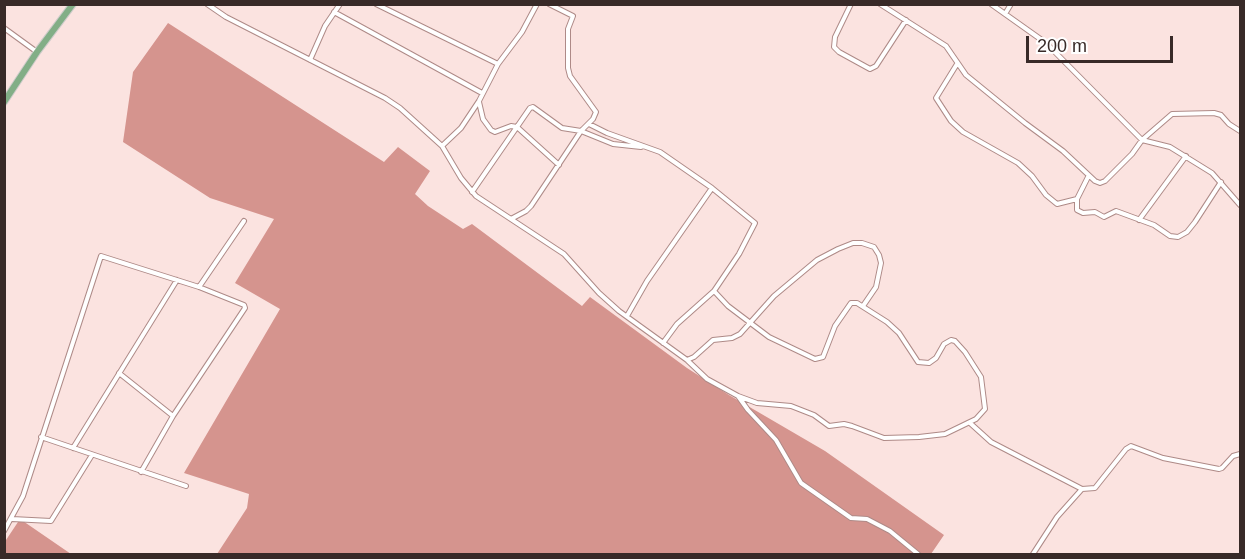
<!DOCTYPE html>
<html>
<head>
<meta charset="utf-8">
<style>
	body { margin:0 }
	#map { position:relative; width:1245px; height:559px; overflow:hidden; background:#fbe3e0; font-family:Helvetica,sans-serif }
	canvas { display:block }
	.frame { position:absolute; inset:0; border:6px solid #382a28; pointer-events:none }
	.scale { position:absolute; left:1026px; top:36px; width:147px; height:27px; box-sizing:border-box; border:3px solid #382a28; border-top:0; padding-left:8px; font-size:18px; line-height:21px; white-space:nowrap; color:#382a28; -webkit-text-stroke:4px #fff; paint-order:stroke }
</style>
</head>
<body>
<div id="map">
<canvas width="1245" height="559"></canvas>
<div class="frame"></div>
<div class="scale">200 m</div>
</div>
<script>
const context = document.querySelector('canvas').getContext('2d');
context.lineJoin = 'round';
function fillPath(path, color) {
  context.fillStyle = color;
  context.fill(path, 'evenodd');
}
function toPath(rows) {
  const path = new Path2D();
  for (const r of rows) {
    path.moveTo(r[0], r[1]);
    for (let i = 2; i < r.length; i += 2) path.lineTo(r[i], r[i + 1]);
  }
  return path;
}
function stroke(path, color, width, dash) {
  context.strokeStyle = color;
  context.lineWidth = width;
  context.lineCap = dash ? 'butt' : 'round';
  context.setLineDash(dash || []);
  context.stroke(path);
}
const forest = toPath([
	[168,23,384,162,398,147,430,171,415,194,428,206,463,229,472,224,582,306,590,297,687,368,729,395,825,451,944,535,931,554,217,554,247,508,249,494,184,473,280,309,235,283,274,219,210,198,123,142,133,72],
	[20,519,71,554,5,554,4,543]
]);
const minor = toPath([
	[207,4,226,17,385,98,400,108,442,146,461,178,476,196,564,254,599,293,619,311,687,360,707,379,738,396,748,410,776,440,801,483,851,518,867,519,890,531,918,554],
	[376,4,498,64],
	[851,4,835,37,834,47,839,52,870,69,876,66,906,20],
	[880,4,946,46,966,75,1025,123,1063,151,1095,181,1100,183,1105,181,1132,154,1142,140,1172,114,1214,113,1221,115,1229,124,1240,131],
	[991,4,1046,43,1142,140,1170,147,1212,173,1240,205],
	[334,12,482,93],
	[1005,14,1011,4],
	[4,28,37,52],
	[310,60,325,26,340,4],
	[957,64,936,98,951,121,963,132,1018,163,1032,176,1046,195,1057,204,1077,199],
	[479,102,483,119,491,130,495,132,511,126,517,127,559,165],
	[589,124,607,133,660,152,712,188,755,223,739,254,714,291,677,324,663,343],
	[442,146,461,128,479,101,498,64,522,32,537,4],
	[1088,177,1077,199,1077,210,1083,213,1095,212,1104,217,1116,211,1154,225,1170,236,1178,237,1187,232,1195,222,1221,182],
	[472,192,530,108,533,107,562,128,581,131,613,144,641,147],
	[511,219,526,211,531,206,581,131,593,119,596,112,570,76,568,68,568,29,573,16,549,4],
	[1139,220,1186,156],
	[199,287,244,221],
	[714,291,728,306,769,337,815,359,823,357,835,326,851,303,857,303,887,322,899,333,918,362,929,363,936,358,944,344,951,340,955,341,965,352,981,377,985,409,976,419,945,434,919,437,884,438,852,426,844,424,829,426,814,415,791,406,757,403,738,396],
	[627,316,647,281,712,188],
	[687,360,694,357,713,340,732,338,740,334,774,296,817,260,838,249,853,243,862,243,874,247,879,255,881,263,876,287,863,306],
	[119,373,173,416],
	[970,423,991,442,1082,489,1095,488,1126,449,1131,446,1163,458,1219,469,1222,468,1233,456,1240,454],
	[41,437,186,486],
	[73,448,177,280],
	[12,519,51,521,92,455],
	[4,531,23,496,101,256,199,287,244,305,245,308,173,416,141,472],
	[1033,554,1057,517,1082,489]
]);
const trunk = toPath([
	[4,102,37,52,73,4]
]);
fillPath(forest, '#d5948e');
stroke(minor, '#ae8a87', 6);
stroke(trunk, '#cfcccb', 8);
stroke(minor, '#fff', 4);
stroke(trunk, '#82ae86', 6);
</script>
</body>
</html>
